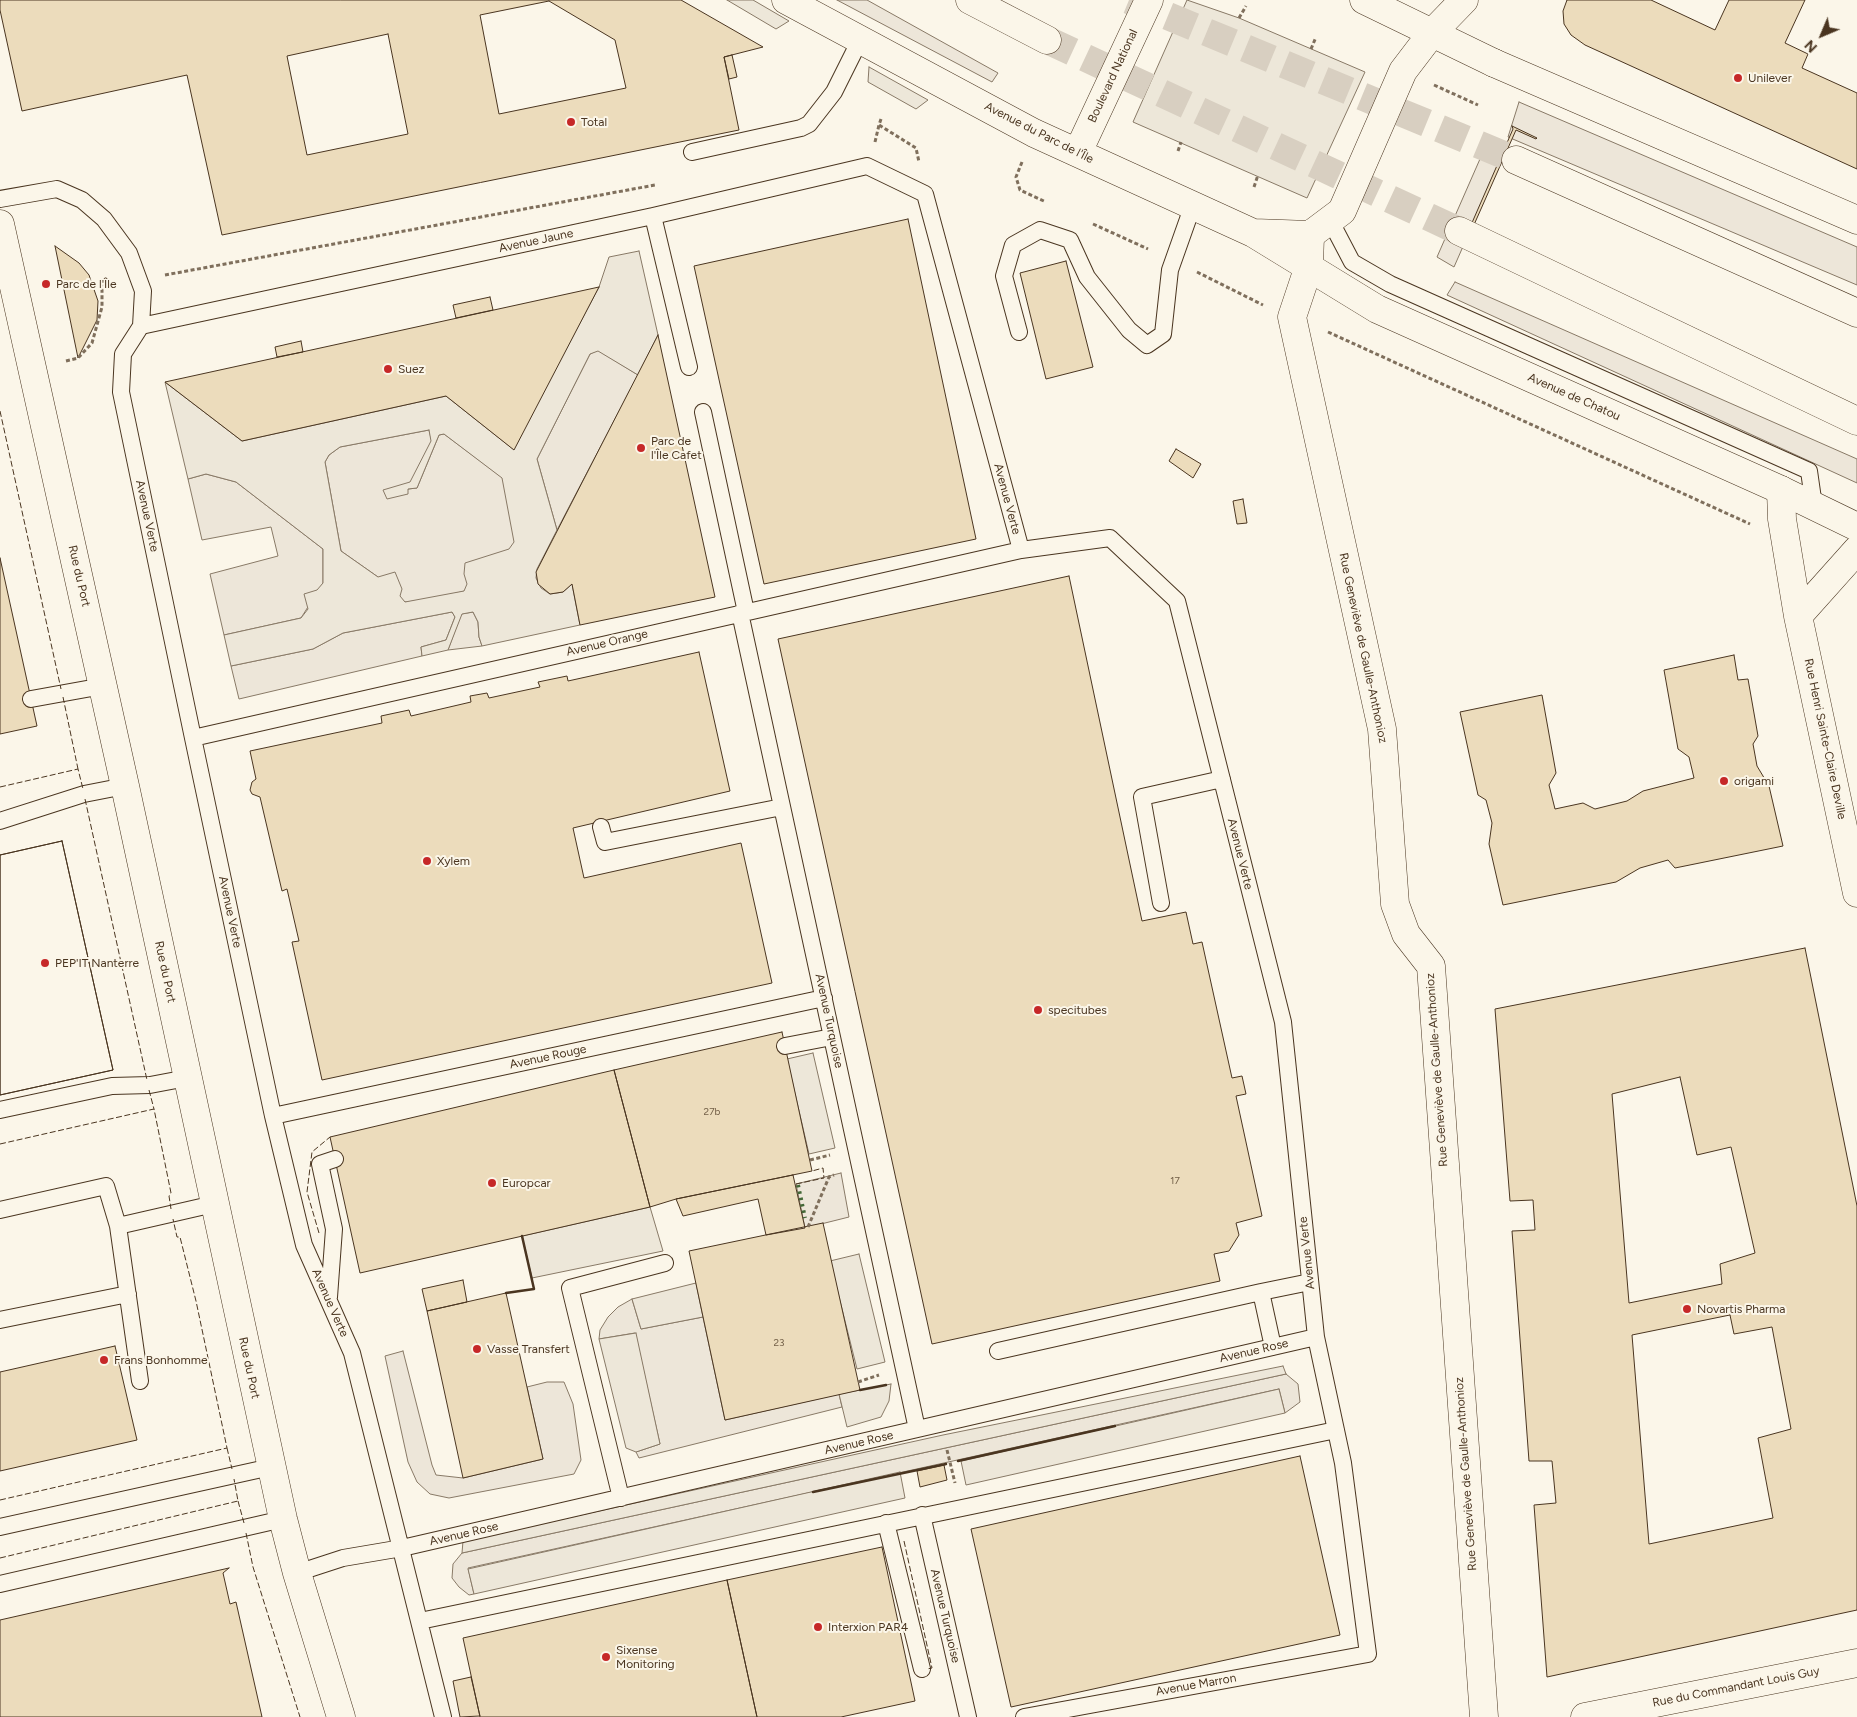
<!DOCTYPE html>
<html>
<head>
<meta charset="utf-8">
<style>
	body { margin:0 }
	#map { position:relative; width:1857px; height:1717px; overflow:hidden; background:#fbf6e9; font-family:Figtree,sans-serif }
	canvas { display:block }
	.north { position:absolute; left:1797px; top:10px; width:50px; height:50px; -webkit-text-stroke:4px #fbf6e9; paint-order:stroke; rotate:225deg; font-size:14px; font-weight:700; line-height:20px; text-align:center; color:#4a3520 }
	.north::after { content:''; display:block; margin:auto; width:18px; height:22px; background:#4a3520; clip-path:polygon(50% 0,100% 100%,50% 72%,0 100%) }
</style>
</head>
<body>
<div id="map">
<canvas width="1857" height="1717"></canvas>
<div class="north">N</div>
</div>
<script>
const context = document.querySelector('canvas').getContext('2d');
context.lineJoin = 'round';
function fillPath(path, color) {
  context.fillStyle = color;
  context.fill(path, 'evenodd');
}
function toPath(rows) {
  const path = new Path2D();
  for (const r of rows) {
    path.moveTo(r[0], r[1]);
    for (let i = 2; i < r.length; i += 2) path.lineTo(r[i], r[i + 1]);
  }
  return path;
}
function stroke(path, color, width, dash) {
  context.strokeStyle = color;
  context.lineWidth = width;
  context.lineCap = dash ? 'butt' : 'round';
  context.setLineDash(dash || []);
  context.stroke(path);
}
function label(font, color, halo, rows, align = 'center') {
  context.font = font + ' Figtree,sans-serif';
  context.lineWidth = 4;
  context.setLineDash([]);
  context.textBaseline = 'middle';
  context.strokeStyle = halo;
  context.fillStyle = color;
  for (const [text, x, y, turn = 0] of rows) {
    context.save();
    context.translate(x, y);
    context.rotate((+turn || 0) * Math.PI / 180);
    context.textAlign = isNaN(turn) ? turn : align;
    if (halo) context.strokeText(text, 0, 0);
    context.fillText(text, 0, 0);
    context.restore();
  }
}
const green = toPath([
	[837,0,867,0,998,73,992,82,837,0],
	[1519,102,1857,247,1857,285,1508,137,1519,102],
	[1487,143,1505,151,1454,267,1437,257,1487,143],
	[1455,282,1857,459,1857,483,1447,295,1455,282],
	[598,350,638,375,557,530,537,459,590,354,598,350],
	[429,430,432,442,408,489,417,488,439,435,444,434,503,478,516,542,514,547,468,584,465,591,427,600,405,602,378,577,341,551,325,462,329,455,340,447,429,430],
	[206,474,236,482,323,549,323,583,301,618,224,635,210,574,278,556,271,527,202,540,188,479,206,474],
	[452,612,455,617,446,640,421,647,422,656,239,699,231,666,313,649,343,633,452,612],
	[473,612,478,622,479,637,482,646,448,650,461,614,473,612],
	[841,1173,849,1217,805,1228,796,1184,841,1173],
	[632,1299,641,1329,703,1317,725,1420,839,1394,842,1407,639,1458,636,1452,660,1444,635,1333,599,1339,600,1330,608,1317,618,1307,632,1299],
	[403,1351,432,1465,436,1475,463,1478,543,1459,527,1387,547,1382,564,1382,573,1404,581,1460,574,1474,449,1498,430,1494,417,1482,408,1462,385,1356,403,1351],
	[1286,1374,1298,1384,1300,1402,1285,1413,1279,1389,468,1568,474,1594,469,1595,459,1587,452,1578,453,1564,462,1553,1286,1374]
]);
const parking = toPath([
	[727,0,753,0,789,21,776,29,727,0],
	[1187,0,1239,18,1365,72,1307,198,1133,122,1187,0],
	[869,67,928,100,916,109,868,82,869,67],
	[639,251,658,335,638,375,598,351,590,354,537,459,557,530,537,569,536,578,541,588,550,594,563,592,572,584,580,625,482,646,479,637,478,622,473,612,462,614,448,650,422,656,421,647,446,640,455,617,452,612,343,633,313,649,231,666,224,635,301,618,308,609,304,594,317,590,323,583,323,549,236,482,206,474,188,479,165,382,242,441,446,396,513,449,599,287,609,257,639,251],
	[429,430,431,441,410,482,383,490,387,499,408,494,408,489,417,488,439,435,444,434,502,478,514,542,509,549,465,563,464,574,467,584,464,591,405,602,400,596,402,589,395,572,378,577,341,551,325,462,329,455,340,447,429,430],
	[813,1053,835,1148,809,1154,787,1059,813,1053],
	[650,1207,663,1251,532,1278,522,1236,650,1207],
	[859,1254,885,1362,857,1369,830,1261,859,1254],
	[696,1283,703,1317,641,1329,632,1299,696,1283],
	[636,1333,660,1444,636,1452,626,1448,599,1339,636,1333],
	[1283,1366,1286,1374,462,1553,463,1541,943,1435,1283,1366],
	[891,1384,889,1401,881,1417,847,1427,839,1394,891,1384],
	[1279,1389,1285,1413,966,1485,961,1461,1279,1389],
	[900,1472,905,1498,474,1594,468,1569,900,1472]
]);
const building = toPath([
	[0,0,681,0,763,47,724,57,739,130,222,235,187,75,22,111,0,10,0,0],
	[549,1,615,40,626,88,499,114,480,15,549,1],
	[388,34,408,134,307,155,287,56,388,34],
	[1567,0,1651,0,1715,30,1729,0,1805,0,1785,43,1808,54,1802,68,1857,93,1857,169,1585,45,1571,35,1564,24,1563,11,1567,0],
	[732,55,737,77,729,79,724,57,732,55],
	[1512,126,1537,138,1536,139,1516,130,1473,227,1471,225,1513,129,1512,126],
	[908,219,976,539,764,584,694,266,908,219],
	[55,246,79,263,89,275,98,301,97,320,78,358,55,246],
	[1066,261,1093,367,1046,379,1020,273,1066,261],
	[599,287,514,450,446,396,242,441,165,382,599,287],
	[490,297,493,310,456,318,453,305,490,297],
	[658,335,715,597,580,625,572,584,563,592,550,594,538,584,536,572,658,335],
	[301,341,303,352,277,357,275,347,301,341],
	[1176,449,1201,464,1193,478,1169,461,1176,449],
	[1243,499,1247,523,1237,524,1233,501,1243,499],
	[0,558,37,726,0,734,0,558],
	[1069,576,1142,921,1186,912,1193,944,1202,942,1232,1078,1242,1076,1246,1094,1236,1096,1262,1216,1236,1223,1239,1235,1229,1251,1214,1254,1220,1281,932,1344,778,639,1069,576],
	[699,652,730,791,573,828,584,878,741,843,772,983,322,1080,292,942,299,941,287,889,282,891,260,797,252,794,250,790,252,782,256,779,250,751,382,723,381,716,409,710,411,716,471,702,470,696,487,693,489,698,540,687,538,682,567,676,568,681,699,652],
	[1734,655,1738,680,1748,679,1758,736,1753,744,1757,766,1769,786,1783,846,1675,868,1668,860,1640,868,1616,882,1503,905,1489,844,1492,823,1486,800,1478,795,1460,712,1542,695,1556,773,1549,785,1555,809,1583,803,1595,809,1627,801,1643,791,1694,778,1689,757,1678,749,1664,670,1734,655],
	[62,841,113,1070,0,1095,0,855,62,841],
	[62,841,113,1070,0,1095,0,855,62,841],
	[1805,948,1857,1206,1857,1610,1547,1677,1534,1505,1556,1503,1552,1461,1529,1461,1512,1231,1535,1230,1533,1200,1510,1201,1495,1009,1805,948],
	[1680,1077,1697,1155,1731,1147,1755,1253,1720,1264,1722,1284,1629,1303,1612,1094,1680,1077],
	[1730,1315,1734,1334,1772,1327,1791,1429,1758,1438,1773,1518,1649,1544,1632,1335,1730,1315],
	[782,1032,812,1171,676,1199,650,1207,614,1070,782,1032],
	[614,1070,650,1207,360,1273,330,1137,614,1070],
	[793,1175,805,1228,766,1235,758,1199,683,1216,676,1199,793,1175],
	[823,1223,860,1390,725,1420,689,1251,823,1223],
	[463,1280,467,1302,427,1311,422,1289,463,1280],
	[506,1293,543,1459,463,1478,427,1311,506,1293],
	[115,1346,137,1440,0,1471,0,1372,115,1346],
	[1300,1456,1340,1635,1011,1707,971,1529,1300,1456],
	[944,1465,947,1480,920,1487,917,1471,944,1465],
	[882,1547,915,1701,841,1717,757,1717,727,1580,882,1547],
	[229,1568,223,1573,230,1604,236,1602,262,1717,0,1717,0,1620,229,1568],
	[727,1580,757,1717,480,1717,463,1638,727,1580],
	[471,1677,480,1716,460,1717,453,1681,471,1677]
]);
const highwayTunnel = toPath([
	[1129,0,1516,160],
	[1047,40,1459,231]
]);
const path = toPath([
	[1239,18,1246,6],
	[1311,49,1316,37],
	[1434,85,1478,105],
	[881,119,879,125,916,148,919,162],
	[875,142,879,125],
	[1178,151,1181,142],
	[1022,162,1016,177,1020,190,1046,202],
	[1254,187,1258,175],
	[1093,224,1148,249],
	[1197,272,1263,305],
	[165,275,655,185],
	[1328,332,1750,524],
	[66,361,78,358,92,343,102,307,102,285,112,283],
	[810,1160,830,1155],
	[808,1227,829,1177,834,1175],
	[858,1382,879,1375],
	[947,1450,955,1483]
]);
const lane = toPath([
	[692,152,801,128,809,124,834,92,860,40],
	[0,199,57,189,82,200,104,219,129,253,143,291,141,326,123,354,121,392,193,738,273,1116,304,1245,352,1353,443,1717],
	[653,216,689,367],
	[1330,220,1352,262,1390,284,1809,471,1814,506],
	[141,326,653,216,867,166,925,194,1021,550],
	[1019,332,1004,276,1013,245,1040,230,1070,240,1087,277,1129,330,1147,345,1163,334,1170,270,1193,205],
	[703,412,746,612],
	[740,613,917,1429],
	[31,699,103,686],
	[193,738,1021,550,1110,538,1177,601,1283,1022,1316,1337,1343,1463,1368,1654,1024,1717],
	[0,821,84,794,125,786],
	[601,827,605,842,782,807],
	[1161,903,1142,797,1222,779],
	[785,1046,832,1037],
	[0,1110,112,1086,150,1085,187,1078],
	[273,1116,824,998],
	[0,1210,106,1186,118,1226],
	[1261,1292,1310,1282],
	[329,1297,334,1229,320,1164,335,1159],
	[0,1320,128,1294],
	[998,1351,1261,1292,1273,1347],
	[140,1381,118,1226,214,1204],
	[621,1498,570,1288,665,1263],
	[922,1515,968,1717],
	[886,1523,922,1669],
	[0,1527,271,1467],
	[297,1573,343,1558,402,1548,1316,1337],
	[0,1584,283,1519],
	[420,1621,1336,1430]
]);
const street = toPath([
	[1432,33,1464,0],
	[0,224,125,786,283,1519,297,1573,341,1717],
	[1310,235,1309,266,1292,317,1382,729,1395,904,1406,934,1431,966,1484,1717],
	[1781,490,1782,519,1798,616,1857,893],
	[1798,616,1857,550],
	[1585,1717,1857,1663]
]);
const secondary = toPath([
	[786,0,1034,133,1253,233,1377,309,1781,490,1857,527],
	[1364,0,1494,63],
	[1078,152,1149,0],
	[1254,233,1310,235,1342,211,1403,71,1432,33]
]);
const highway = toPath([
	[970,0,1047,40],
	[1494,63,1857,220],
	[1516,160,1857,313],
	[1459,231,1857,421]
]);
const hedge = toPath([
	[798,1185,805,1218]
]);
const fence = toPath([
	[0,411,61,689],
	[63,697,78,769],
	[0,787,78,769,83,789],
	[85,799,147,1080],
	[149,1090,154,1109],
	[0,1144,154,1109,171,1193,169,1196,171,1209],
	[796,1184,824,1178,823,1168,812,1171],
	[319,1233,307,1192,312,1152,330,1137],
	[506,1293,534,1289,522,1236],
	[227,1448,232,1469],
	[0,1500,227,1448,196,1301,180,1237,177,1237,173,1219],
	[238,1501,244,1523],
	[246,1533,253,1567,300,1717],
	[904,1541,932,1668,927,1669],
	[0,1558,238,1501,234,1479]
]);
const wall = toPath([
	[506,1293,534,1289,522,1236],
	[860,1390,886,1385],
	[958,1461,1115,1426],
	[813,1492,946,1464]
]);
const markers = [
	[1738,78,5,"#c62828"],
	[571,122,5,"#c62828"],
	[46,284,5,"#c62828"],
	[388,369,5,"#c62828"],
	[641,448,5,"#c62828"],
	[1724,781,5,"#c62828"],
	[427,861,5,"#c62828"],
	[45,963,5,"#c62828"],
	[1038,1010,5,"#c62828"],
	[492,1183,5,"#c62828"],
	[1687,1309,5,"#c62828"],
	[477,1349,5,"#c62828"],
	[104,1360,5,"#c62828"],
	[818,1627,5,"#c62828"],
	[606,1657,5,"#c62828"]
];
const numberNames = [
	["27b",712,1112],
	["17",1175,1181],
	["23",779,1343]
];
const streetNames = [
	["Boulevard National",1113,76,-65],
	["Avenue du Parc de l'Île",1039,133,27],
	["Avenue Jaune",536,241,-12],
	["Avenue de Chatou",1574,397,24],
	["Avenue Verte",1007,499,75],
	["Avenue Verte",147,516,78],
	["Rue du Port",79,576,77],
	["Avenue Orange",607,643,-13],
	["Rue Geneviève de Gaulle-Anthonioz",1363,648,78],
	["Rue Henri Sainte-Claire Deville",1825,739,78],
	["Avenue Verte",1240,854,76],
	["Avenue Verte",230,912,78],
	["Rue du Port",165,972,78],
	["Avenue Turquoise",829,1021,78],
	["Avenue Rouge",548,1057,-12],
	["Rue Geneviève de Gaulle-Anthonioz",1437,1070,-94],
	["Avenue Verte",1307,1253,-96],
	["Avenue Verte",330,1303,66],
	["Avenue Rose",1254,1351,-13],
	["Rue du Port",249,1368,78],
	["Avenue Rose",859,1443,-13],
	["Rue Geneviève de Gaulle-Anthonioz",1466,1474,-94],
	["Avenue Rose",464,1534,-13],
	["Avenue Turquoise",945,1616,77],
	["Avenue Marron",1196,1685,-10],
	["Rue du Commandant Louis Guy",1736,1687,-11]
];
const poiNames = [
	["Unilever",1748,78],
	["Total",581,122],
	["Parc de l'Île",56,284],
	["Suez",398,369],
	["Parc de",651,441],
	["l'Île Cafet",651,455],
	["origami",1734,781],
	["Xylem",437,861],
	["PEP'IT Nanterre",55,963],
	["specitubes",1048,1010],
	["Europcar",502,1183],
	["Novartis Pharma",1697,1309],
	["Vasse Transfert",487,1349],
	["Frans Bonhomme",114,1360],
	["Interxion PAR4",828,1627],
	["Sixense",616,1650],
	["Monitoring",616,1664]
];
fillPath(green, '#ede6d9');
stroke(green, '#887966', 1);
fillPath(parking, '#ede7d9');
stroke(parking, '#887966', 1);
fillPath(building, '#ecdcbc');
stroke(building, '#4a3520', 1);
stroke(highwayTunnel, '#d8cfc1', 28, [28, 14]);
stroke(lane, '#4a3520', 18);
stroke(street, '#4a3520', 29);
stroke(secondary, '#4a3520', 29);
stroke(highway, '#4a3520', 29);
stroke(path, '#7f6f5c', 3, [4, 2.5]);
stroke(lane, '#fbf6e9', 16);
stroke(street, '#fbf6e9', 28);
stroke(secondary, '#fbf6e9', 28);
stroke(highway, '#fbf6e9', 28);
stroke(hedge, '#436837', 4, [2.5, 4]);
stroke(fence, '#4a3520', 1, [6, 2.5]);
stroke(wall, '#4a3520', 2.5);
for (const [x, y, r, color] of markers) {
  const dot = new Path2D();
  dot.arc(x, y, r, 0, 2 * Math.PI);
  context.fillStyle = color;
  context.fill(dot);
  stroke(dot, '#fbf6e9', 2);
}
label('10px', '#725f47', null, numberNames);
label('12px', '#4a3520', '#fbf6e9', streetNames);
label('12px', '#4a3520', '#fbf6e9', poiNames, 'left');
</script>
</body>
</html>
